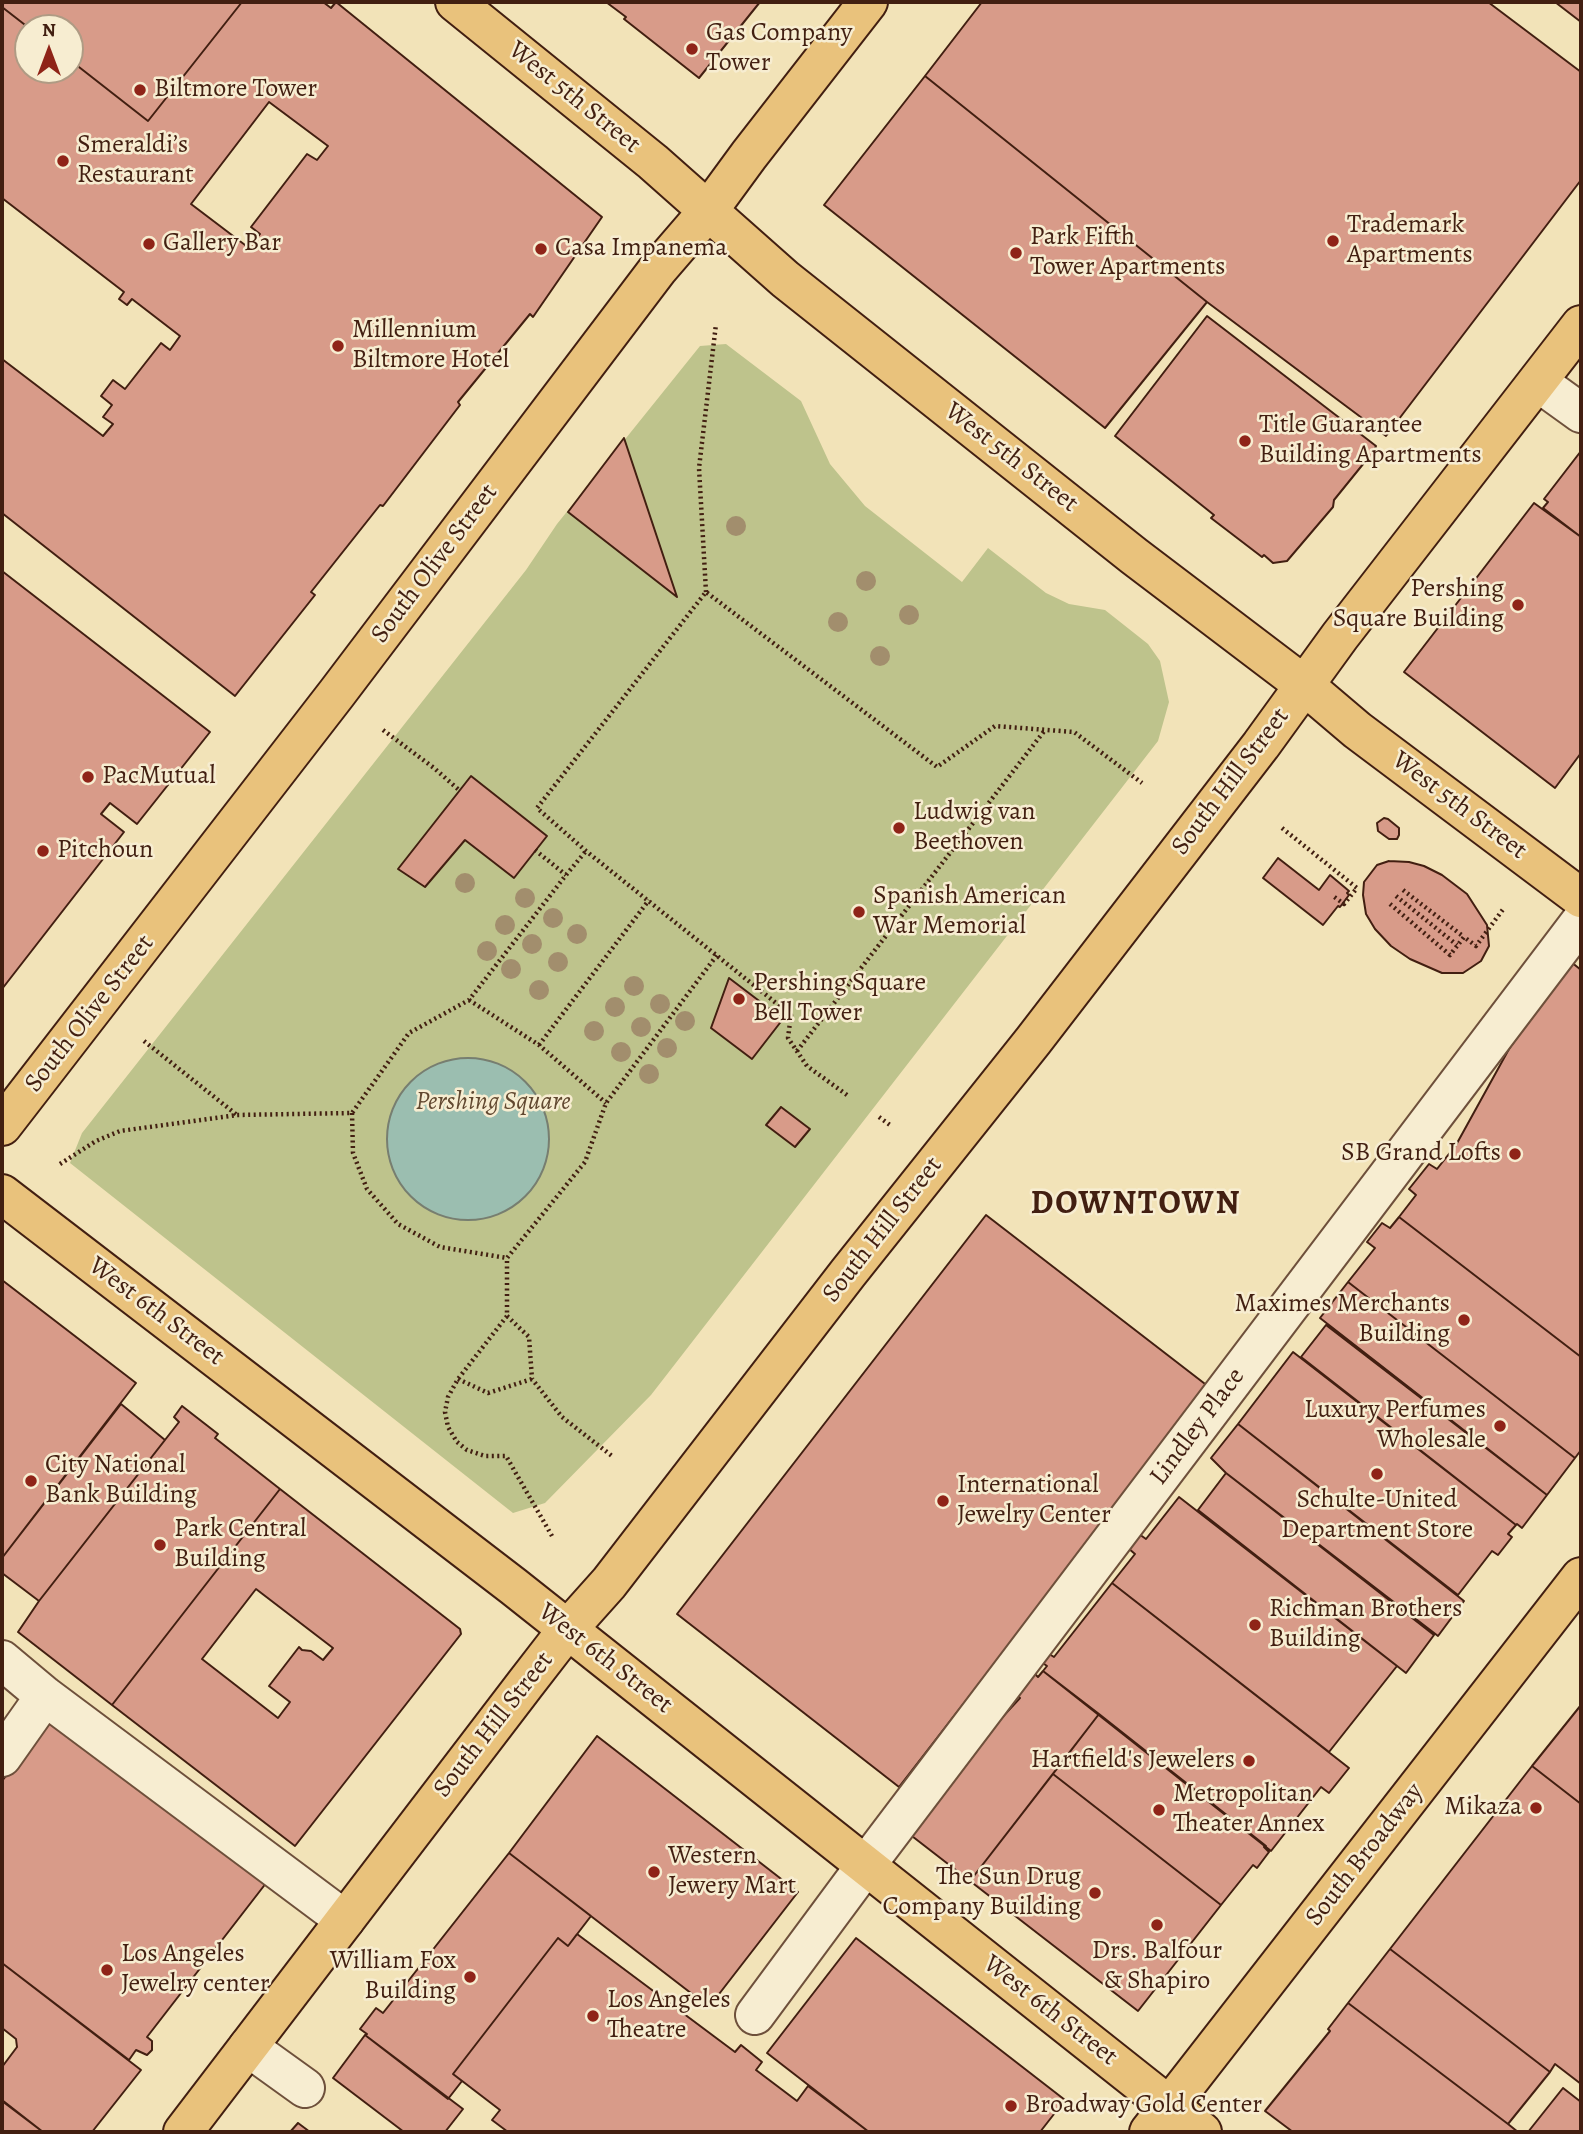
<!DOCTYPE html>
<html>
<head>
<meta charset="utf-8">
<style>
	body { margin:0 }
	#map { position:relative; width:1583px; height:2134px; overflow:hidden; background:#f2e3b8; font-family:Alegreya,serif }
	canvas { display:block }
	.frame { position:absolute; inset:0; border:4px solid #421f11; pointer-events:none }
	.north { position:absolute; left:14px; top:14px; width:70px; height:70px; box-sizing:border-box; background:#f7edd1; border:2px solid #af9b84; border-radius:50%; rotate:0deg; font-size:19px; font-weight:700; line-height:28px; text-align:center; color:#421f11 }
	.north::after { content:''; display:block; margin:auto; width:24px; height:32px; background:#8f2418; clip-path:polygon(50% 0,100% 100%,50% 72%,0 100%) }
</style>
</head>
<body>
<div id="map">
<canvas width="1583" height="2134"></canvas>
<div class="frame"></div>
<div class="north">N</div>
</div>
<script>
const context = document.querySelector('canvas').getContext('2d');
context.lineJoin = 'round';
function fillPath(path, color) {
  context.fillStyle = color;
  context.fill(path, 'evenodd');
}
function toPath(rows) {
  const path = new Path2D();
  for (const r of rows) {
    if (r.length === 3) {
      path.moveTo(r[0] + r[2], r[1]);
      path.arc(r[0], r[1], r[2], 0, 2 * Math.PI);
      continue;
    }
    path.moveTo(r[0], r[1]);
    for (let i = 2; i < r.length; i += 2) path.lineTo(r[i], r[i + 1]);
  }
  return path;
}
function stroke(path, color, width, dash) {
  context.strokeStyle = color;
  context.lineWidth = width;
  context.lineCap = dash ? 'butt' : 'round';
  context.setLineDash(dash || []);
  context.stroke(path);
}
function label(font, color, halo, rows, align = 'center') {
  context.font = font + ' Alegreya,serif';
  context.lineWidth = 5;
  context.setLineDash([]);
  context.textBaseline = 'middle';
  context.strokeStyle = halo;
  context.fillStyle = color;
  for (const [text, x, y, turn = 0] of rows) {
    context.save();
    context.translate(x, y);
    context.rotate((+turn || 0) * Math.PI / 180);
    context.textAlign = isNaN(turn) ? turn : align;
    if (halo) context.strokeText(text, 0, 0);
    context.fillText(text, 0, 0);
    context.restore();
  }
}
const green = toPath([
	[726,344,801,401,830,464,865,506,962,582,988,548,1046,593,1069,604,1105,610,1148,644,1160,661,1169,702,1158,741,651,1395,545,1503,513,1513,70,1163,82,1133,526,570,557,524,700,346]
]);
const water = toPath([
	[468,1139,81]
]);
const building = toPath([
	[4,2,242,2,148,121,70,60,70,28,29,28,2,7,4,2],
	[242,2,323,2,331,8,336,2,602,217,533,317,530,314,458,402,460,405,383,506,380,505,311,592,315,595,235,696,2,513,2,359,103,436,113,424,103,417,112,405,101,396,113,380,125,389,161,343,170,350,180,336,132,299,127,305,119,299,124,292,2,198,2,7,29,28,28,70,70,70,70,60,148,121,242,2],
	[269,102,328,146,317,160,307,154,251,227,260,234,249,248,191,204,269,102],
	[606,2,760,2,699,78,624,19,626,17,606,2],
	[982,2,1488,2,1581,72,1581,180,1386,436,1207,302,925,76,982,2],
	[1555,2,1581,2,1581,22,1555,2],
	[925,76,1207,302,1105,428,824,205,925,76],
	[1207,316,1376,446,1375,448,1378,450,1371,460,1368,458,1334,500,1333,507,1287,561,1273,563,1264,555,1262,557,1211,518,1214,515,1115,436,1207,316],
	[624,438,677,597,568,512,624,438],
	[1581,451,1581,537,1543,508,1548,502,1544,499,1581,451],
	[1534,503,1581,537,1581,753,1555,788,1404,672,1534,503],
	[2,571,210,732,137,824,110,803,101,814,124,832,2,989,2,571],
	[471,776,547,836,514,878,465,840,425,887,398,869,471,776],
	[1384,818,1388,819,1399,828,1399,835,1397,839,1389,839,1378,831,1377,823,1384,818],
	[1278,858,1319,890,1330,875,1349,891,1347,893,1349,895,1340,907,1338,906,1323,925,1263,878,1278,858],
	[1389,861,1409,862,1424,866,1442,875,1467,894,1487,925,1489,946,1481,961,1463,973,1442,973,1410,959,1391,946,1375,929,1366,914,1363,895,1364,882,1377,865,1389,861],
	[1570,961,1581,970,1581,1357,1399,1217,1416,1195,1409,1189,1429,1164,1437,1169,1456,1145,1509,1049,1570,961],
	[729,978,783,1019,752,1059,711,1028,729,978],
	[781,1107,810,1129,795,1147,766,1125,781,1107],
	[986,1215,1209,1387,899,1787,677,1614,986,1215],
	[1399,1217,1581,1357,1581,1450,1575,1458,1348,1282,1375,1248,1367,1242,1382,1223,1390,1228,1399,1217],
	[2,1280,136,1383,2,1558,2,1280],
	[1348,1282,1575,1458,1547,1495,1320,1318,1348,1282],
	[1326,1325,1547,1495,1522,1528,1517,1524,1516,1525,1301,1357,1326,1325],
	[1293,1352,1516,1525,1508,1534,1512,1537,1498,1555,1492,1551,1458,1595,1238,1424,1293,1352],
	[121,1404,165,1440,39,1601,2,1573,2,1558,121,1404],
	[182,1406,218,1434,215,1438,280,1489,112,1705,18,1632,39,1601,179,1422,174,1417,182,1406],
	[1238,1424,1464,1601,1438,1636,1226,1473,1211,1458,1238,1424],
	[1226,1473,1434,1635,1406,1673,1198,1510,1226,1473],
	[280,1489,460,1629,461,1634,295,1846,112,1705,280,1489],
	[256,1589,333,1648,323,1660,311,1651,302,1650,299,1647,269,1686,290,1702,278,1718,202,1659,256,1589],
	[1179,1497,1397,1666,1329,1752,1112,1583,1135,1554,1128,1548,1139,1534,1146,1539,1179,1497],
	[1112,1583,1349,1768,1329,1793,1321,1787,1271,1851,1043,1671,1047,1666,1040,1661,1046,1652,1054,1657,1112,1583],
	[1030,1669,1038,1677,1043,1671,1099,1714,970,1881,908,1833,983,1738,1020,1698,1011,1690,1030,1669],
	[1581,1705,1581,1804,1532,1766,1581,1705],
	[1099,1714,1266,1846,1264,1847,1269,1852,1257,1868,1253,1865,1221,1905,1053,1774,1099,1714],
	[50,1720,270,1878,147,2037,152,2041,152,2050,147,2055,136,2050,129,2060,2,1963,2,1781,50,1720],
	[597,1736,798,1892,709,2007,509,1853,597,1736],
	[1532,1766,1581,1804,1581,2084,1555,2064,1550,2072,1390,1949,1532,1766],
	[1053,1774,1221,1905,1138,2011,970,1881,1053,1774],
	[509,1853,591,1916,568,1946,558,1938,453,2074,462,2081,448,2099,365,2035,367,2034,360,2029,376,2008,383,2013,509,1853],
	[577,1934,735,2052,741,2045,762,2062,756,2070,797,2101,808,2086,869,2132,508,2132,492,2120,500,2110,453,2074,558,1938,568,1946,577,1934],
	[856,1938,1065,2100,1040,2132,869,2132,767,2053,856,1938],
	[1390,1949,1550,2072,1508,2124,1348,2003,1390,1949],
	[2,1963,141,2070,92,2132,43,2132,2,2100,2,2067,17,2047,16,2039,2,2028,2,1963],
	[1348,2003,1508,2124,1518,2132,1293,2132,1265,2111,1330,2031,1328,2029,1348,2003],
	[365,2035,463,2109,445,2132,404,2132,333,2078,365,2035],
	[1563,2088,1581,2102,1581,2132,1528,2132,1563,2088],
	[2,2101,43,2132,2,2132,2,2101],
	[298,2123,310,2132,290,2132,298,2123]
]);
const path = toPath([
	[706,592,699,468,716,324],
	[383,730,434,768,459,790],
	[1282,828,1357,888,1344,904,1333,896],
	[535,850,566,875],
	[1403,890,1464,937],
	[1396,896,1457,945],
	[1390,904,1450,955,1464,937,1476,946,1504,908],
	[469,1000,539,1045,606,1103],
	[144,1041,237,1115],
	[539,1045,649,900],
	[797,1051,1045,730],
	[847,1095,807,1066,788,1038,791,1015,586,851,537,808,706,592,937,767,995,726,1074,732,1142,783],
	[352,1113,353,1153,367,1189,398,1224,440,1247,507,1258],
	[879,1117,890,1125],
	[60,1164,96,1141,120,1131,237,1115,352,1113,409,1033,469,1000,566,875,586,851],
	[507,1316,529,1337,532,1379,562,1417,612,1456],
	[458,1379,488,1393,532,1379],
	[552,1536,506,1456,485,1456,467,1450,457,1442,448,1427,445,1412,448,1397,458,1379,507,1316,507,1258,585,1162,606,1103,717,955]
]);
const minor = toPath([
	[1538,382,1581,413],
	[2,1660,45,1696,345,1920],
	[2,1757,45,1696],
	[755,2015,866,1865,1581,921],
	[248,2047,305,2088]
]);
const major = toPath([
	[455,2,653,162,785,279,1134,556,1304,685,1357,730,1581,898],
	[2,1126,337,693,658,269,708,211,749,155,868,2],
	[2,1194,513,1586,1202,2132],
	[183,2132,526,1683,567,1630,609,1583,848,1273,1033,1041,1261,745,1340,636,1581,325],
	[1149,2132,1581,1577]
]);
const trees = [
	[736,526],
	[866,581],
	[909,615],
	[838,622],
	[880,656],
	[465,883],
	[525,898],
	[553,918],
	[505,925],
	[577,934],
	[532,944],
	[487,951],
	[558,962],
	[511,969],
	[634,986],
	[539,990],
	[660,1004],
	[615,1007],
	[685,1021],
	[641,1027],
	[594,1031],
	[667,1048],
	[621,1052],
	[649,1074]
];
const markers = [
	[692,49,7,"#8f2418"],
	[140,90,7,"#8f2418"],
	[63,161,7,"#8f2418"],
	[1333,241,7,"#8f2418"],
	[149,244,7,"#8f2418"],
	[541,249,7,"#8f2418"],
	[1016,253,7,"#8f2418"],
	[338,346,7,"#8f2418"],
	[1245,441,7,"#8f2418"],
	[1518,605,7,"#8f2418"],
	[88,777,7,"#8f2418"],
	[899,828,7,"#8f2418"],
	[43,851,7,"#8f2418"],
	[859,912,7,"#8f2418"],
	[739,999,7,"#8f2418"],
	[1515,1154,7,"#8f2418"],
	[1464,1320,7,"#8f2418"],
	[1500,1426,7,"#8f2418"],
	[1377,1474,7,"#8f2418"],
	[31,1481,7,"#8f2418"],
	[943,1501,7,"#8f2418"],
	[160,1545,7,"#8f2418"],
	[1255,1625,7,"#8f2418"],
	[1249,1761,7,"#8f2418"],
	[1536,1808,7,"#8f2418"],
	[1159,1810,7,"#8f2418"],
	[654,1872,7,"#8f2418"],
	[1095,1893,7,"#8f2418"],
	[1157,1925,7,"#8f2418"],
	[107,1970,7,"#8f2418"],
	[470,1977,7,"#8f2418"],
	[593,2016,7,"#8f2418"],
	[1011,2106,7,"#8f2418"]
];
const poiNames = [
	["Gas Company",706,34],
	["Tower",706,64],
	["Biltmore Tower",154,90],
	["Smeraldi’s",77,146],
	["Restaurant",77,176],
	["Trademark",1347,226],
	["Apartments",1347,256],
	["Park Fifth",1030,238],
	["Tower Apartments",1030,268],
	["Gallery Bar",163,244],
	["Casa Impanema",555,249],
	["Millennium",352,331],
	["Biltmore Hotel",352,361],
	["Title Guarantee",1259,426],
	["Building Apartments",1259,456],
	["Pershing",1504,590,"right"],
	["Square Building",1504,620,"right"],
	["PacMutual",102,777],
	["Ludwig van",913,813],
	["Beethoven",913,843],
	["Pitchoun",57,851],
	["Spanish American",873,897],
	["War Memorial",873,927],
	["Pershing Square",753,984],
	["Bell Tower",753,1014],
	["SB Grand Lofts",1501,1154,"right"],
	["Maximes Merchants",1450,1305,"right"],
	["Building",1450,1335,"right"],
	["Luxury Perfumes",1486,1411,"right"],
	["Wholesale",1486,1441,"right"],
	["City National",45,1466],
	["Bank Building",45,1496],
	["International",957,1486],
	["Jewelry Center",957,1516],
	["Schulte-United",1377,1501,"center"],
	["Department Store",1377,1531,"center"],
	["Park Central",174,1530],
	["Building",174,1560],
	["Richman Brothers",1269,1610],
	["Building",1269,1640],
	["Hartfield's Jewelers",1235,1761,"right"],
	["Metropolitan",1173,1795],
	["Theater Annex",1173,1825],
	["Mikaza",1522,1808,"right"],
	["Western",668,1857],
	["Jewery Mart",668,1887],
	["The Sun Drug",1081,1878,"right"],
	["Company Building",1081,1908,"right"],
	["Drs. Balfour",1157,1952,"center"],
	["& Shapiro",1157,1982,"center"],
	["Los Angeles",121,1955],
	["Jewelry center",121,1985],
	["William Fox",456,1962,"right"],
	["Building",456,1992,"right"],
	["Los Angeles",607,2001],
	["Theatre",607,2031],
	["Broadway Gold Center",1025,2106]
];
const streetNames = [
	["West 5th Street",574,98,39],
	["West 5th Street",1011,458,38],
	["South Olive Street",435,564,-53],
	["South Hill Street",1231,782,-53],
	["West 5th Street",1459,806,37],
	["South Olive Street",90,1014,-52],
	["South Hill Street",883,1230,-52],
	["West 6th Street",156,1312,37],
	["Lindley Place",1198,1427,-53],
	["West 6th Street",605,1659,38],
	["South Hill Street",494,1725,-52],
	["South Broadway",1365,1855,-52],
	["West 6th Street",1050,2011,38]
];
const parkNames = [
	["Pershing Square",493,1103]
];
const districtNames = [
	["DOWNTOWN",1136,1205]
];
fillPath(green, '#bec38c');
fillPath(water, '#9bbeb0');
stroke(water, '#777e70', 2);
fillPath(building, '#d89b89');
stroke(building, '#421f11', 2);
stroke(minor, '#6e503b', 42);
stroke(major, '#421f11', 42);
stroke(path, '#421f11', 4.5, [2, 3.5]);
stroke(minor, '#f7edd1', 38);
stroke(major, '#e9c27c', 38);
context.fillStyle = '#a28e6d';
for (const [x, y] of trees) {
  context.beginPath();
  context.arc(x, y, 10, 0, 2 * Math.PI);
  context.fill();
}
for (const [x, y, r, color] of markers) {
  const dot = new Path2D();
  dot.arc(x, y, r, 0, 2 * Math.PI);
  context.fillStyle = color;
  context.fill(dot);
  stroke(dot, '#f7edd1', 2.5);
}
label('26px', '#421f11', '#f7edd1', poiNames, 'left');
label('26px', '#421f11', '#f7edd1', streetNames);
label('italic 26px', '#614830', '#f7edd1', parkNames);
context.letterSpacing = '2px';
label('bold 33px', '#421f11', '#f7edd1', districtNames);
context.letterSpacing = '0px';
</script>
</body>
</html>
